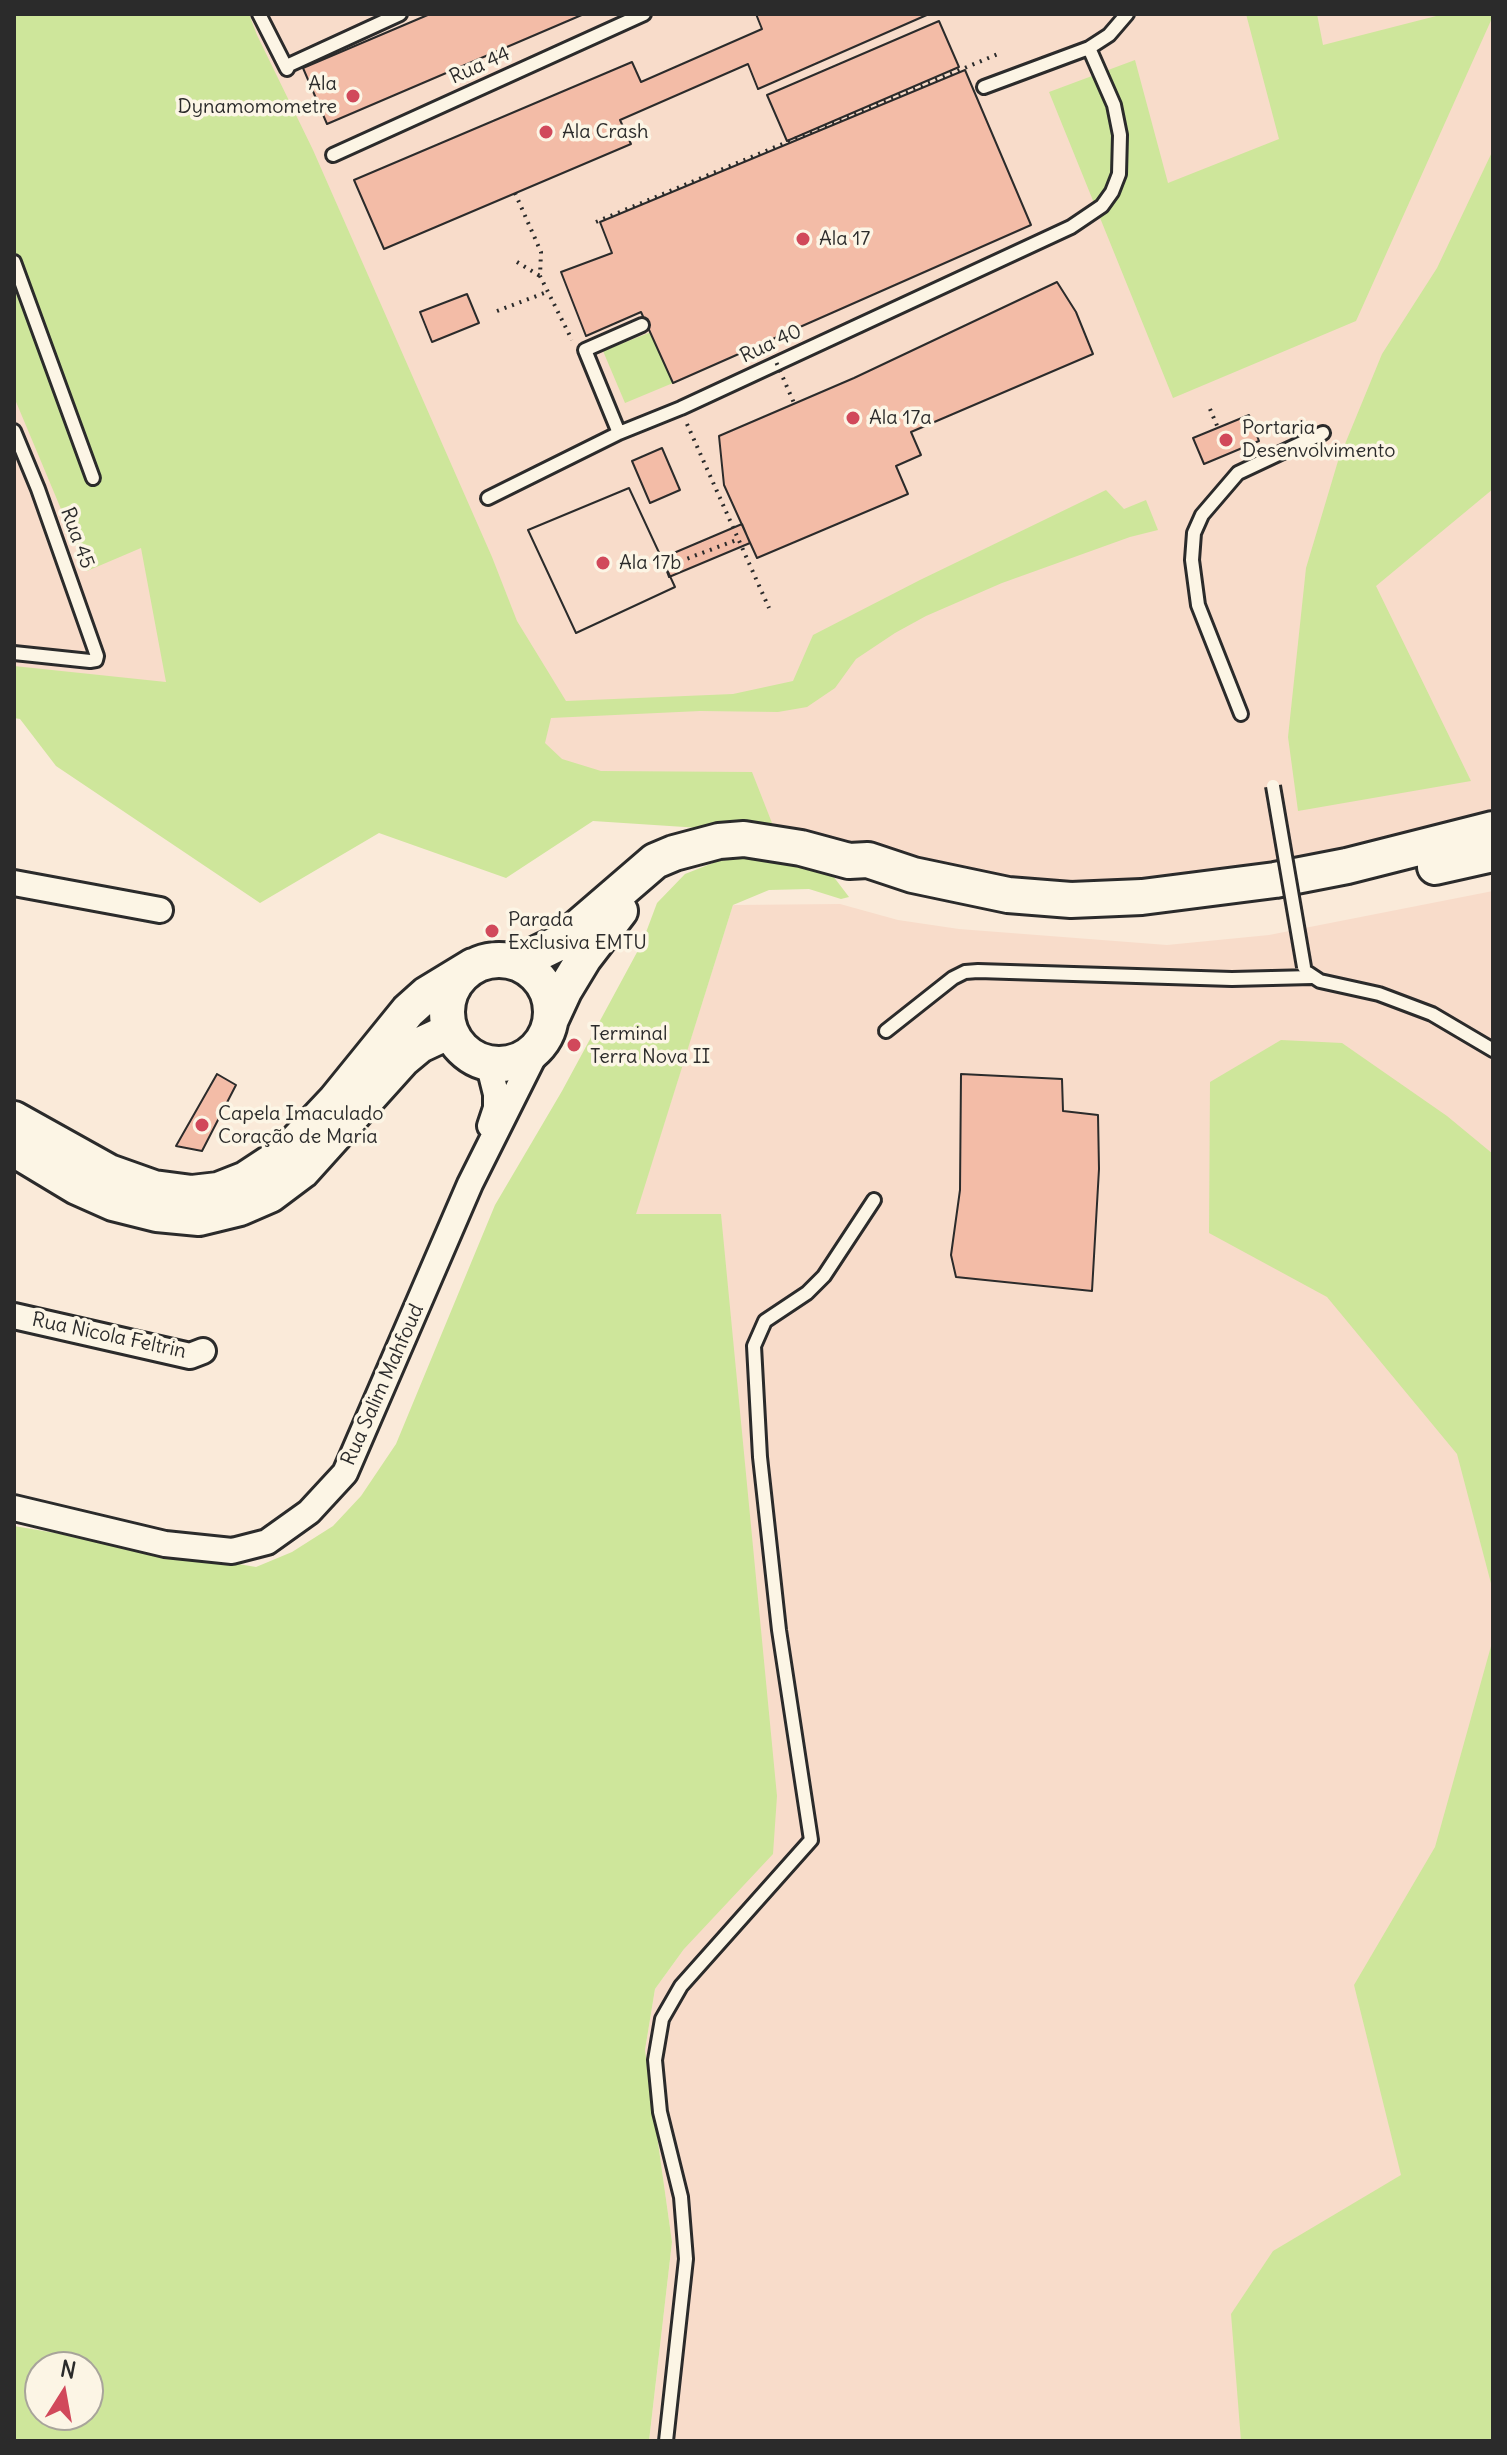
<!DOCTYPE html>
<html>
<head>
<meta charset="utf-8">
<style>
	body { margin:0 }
	#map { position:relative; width:1507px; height:2455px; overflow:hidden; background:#faead9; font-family:Delius,sans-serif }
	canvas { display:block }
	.frame { position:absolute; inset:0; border:16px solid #2b2b2b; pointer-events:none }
	.north { position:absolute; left:24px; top:2351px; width:80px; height:80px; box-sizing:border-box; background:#fcf5e5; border:2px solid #a8a49b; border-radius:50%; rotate:11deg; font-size:22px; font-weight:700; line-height:32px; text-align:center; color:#2b2b2b }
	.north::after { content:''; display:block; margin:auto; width:28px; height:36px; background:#d1495b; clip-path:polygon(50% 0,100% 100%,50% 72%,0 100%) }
</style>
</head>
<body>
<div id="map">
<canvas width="1507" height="2455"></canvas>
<div class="frame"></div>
<div class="north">N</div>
</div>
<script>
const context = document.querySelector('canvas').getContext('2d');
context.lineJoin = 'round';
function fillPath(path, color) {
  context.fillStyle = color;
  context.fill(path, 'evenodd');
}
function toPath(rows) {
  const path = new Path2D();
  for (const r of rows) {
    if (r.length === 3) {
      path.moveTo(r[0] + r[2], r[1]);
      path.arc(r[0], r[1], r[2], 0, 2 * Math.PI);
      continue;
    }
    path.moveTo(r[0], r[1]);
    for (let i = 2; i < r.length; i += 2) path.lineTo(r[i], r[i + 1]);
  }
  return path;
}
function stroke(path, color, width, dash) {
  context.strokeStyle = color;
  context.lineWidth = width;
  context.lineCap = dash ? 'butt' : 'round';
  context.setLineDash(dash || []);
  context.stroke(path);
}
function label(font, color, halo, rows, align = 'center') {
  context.font = font + ' Delius,sans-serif';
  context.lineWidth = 7;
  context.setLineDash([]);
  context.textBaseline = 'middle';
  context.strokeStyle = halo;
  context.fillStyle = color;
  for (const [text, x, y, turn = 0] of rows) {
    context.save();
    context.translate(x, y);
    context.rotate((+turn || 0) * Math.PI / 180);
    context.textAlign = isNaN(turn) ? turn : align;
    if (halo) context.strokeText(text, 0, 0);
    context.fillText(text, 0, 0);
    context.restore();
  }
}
const built = toPath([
	[14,14,1493,14,1493,819,1277,874,1054,889,808,833,14,688],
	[1493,891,1493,2441,649,2441,672,2242,645,2050,655,1989,684,1949,720,1214,635,1215,733,905,840,904,898,920,959,929,1167,945,1269,935]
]);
const green = toPath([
	[14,14,249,14,257,35,313,150,492,557,517,621,566,701,733,694,793,681,813,635,920,580,1106,490,1124,509,1146,500,1158,530,1130,537,1002,583,926,616,895,633,856,659,835,688,807,707,778,712,700,711,551,718,545,743,562,759,601,771,752,772,772,823,700,828,593,821,506,878,379,833,260,903,56,766,20,719,14,718,14,666,166,682,141,548,87,571,14,397],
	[1246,14,1317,14,1323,45,1444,14,1493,14,1493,16,1356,321,1173,398,1049,92,1135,60,1168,183,1279,139],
	[1493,150,1493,489,1376,586,1471,781,1298,811,1288,737,1306,568,1338,461,1382,354,1437,268],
	[651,332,673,383,625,403,603,351],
	[747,858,804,863,830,872,849,897,841,899,809,889,769,890,733,905,636,1214,721,1214,777,1796,773,1854,684,1949,655,1989,645,2050,672,2242,649,2441,14,2441,14,1526,256,1567,292,1552,333,1526,361,1496,396,1444,495,1205,562,1091,642,943,657,903,685,874,718,861],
	[40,2367,88,2367,88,2415,40,2415],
	[1281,1040,1342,1043,1447,1116,1493,1154,1493,1591,1457,1454,1327,1297,1209,1233,1210,1082],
	[1493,1639,1493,2441,1241,2441,1231,2314,1273,2251,1401,2175,1354,1985,1435,1847]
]);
const building = toPath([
	[430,14,584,14,327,124,303,68,430,14],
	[756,14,929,14,758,89,748,64,620,120,631,144,384,249,354,180,632,62,641,82,762,29,756,14],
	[939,21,959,67,787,141,767,95,939,21],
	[965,70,1031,225,673,383,641,312,586,336,561,272,612,253,600,222,965,70],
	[1057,282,1076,312,1093,354,911,432,921,455,896,466,908,494,757,558,724,485,719,436,854,378,1057,282],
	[467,294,479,323,432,342,420,312,467,294],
	[1249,415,1259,441,1204,464,1193,438,1249,415],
	[662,448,680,490,650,503,632,461,662,448],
	[629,488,675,587,576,633,528,530,629,488],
	[629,488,675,587,576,633,528,530,629,488],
	[742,524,750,543,669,577,662,558,742,524],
	[217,1074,236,1085,202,1151,176,1146,217,1074],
	[961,1074,1062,1079,1063,1111,1098,1115,1099,1169,1092,1291,956,1277,951,1255,960,1190,961,1074]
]);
const path = toPath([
	[515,193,541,252,540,276,572,340],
	[596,222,998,54],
	[517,262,540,276],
	[497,311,547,292],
	[1210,409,1218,428],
	[687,424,769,608],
	[665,567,739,539]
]);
const lane = toPath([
	[259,14,287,69,289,65,400,14],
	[984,87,1089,48],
	[333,155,644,14],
	[14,262,93,478],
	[14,431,38,489,97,656,96,660,90,661,14,653],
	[619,433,585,350,642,325],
	[488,498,619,433,681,408,1071,227,1102,206,1112,192,1119,174,1120,135,1114,105,1089,48,1109,35,1127,14],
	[1241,714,1198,605,1192,560,1194,533,1202,515,1238,473,1323,433],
	[1308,973,1320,981,1379,994,1432,1014,1493,1050],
	[886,1031,953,978,965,972,978,971,1232,979,1312,977],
	[666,2441,686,2259,681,2197,660,2112,655,2060,662,2019,681,1986,811,1840,779,1630,760,1457,754,1346,765,1321,807,1293,824,1276,874,1200]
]);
const street = toPath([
	[14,883,160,910],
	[488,1062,496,1094,496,1108,490,1126],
	[14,1316,190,1356,203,1351],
	[14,1508,165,1544,232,1551,267,1542,309,1512,345,1473,470,1184,540,1044]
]);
const secondary = toPath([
	[1435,867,1493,854],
	[499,1012,52],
	[518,963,561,942,655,861,674,853,719,841,744,839,801,848,849,861,868,860,913,875,1008,895,1071,900,1142,897,1275,880,1347,866,1493,829],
	[551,1019,564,991,584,958,620,911],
	[14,1119,109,1172,154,1188,192,1193,218,1190,246,1179,287,1152,335,1101,408,1011,427,994,473,966],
	[14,1149,77,1187,113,1203,157,1214,199,1218,240,1208,270,1195,302,1171,402,1060,420,1045,450,1031]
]);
const pathBridge = toPath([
	[767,341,794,403]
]);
const laneBridge = toPath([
	[1273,786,1304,967]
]);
const markers = [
	[353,96,8,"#d1495b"],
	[546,132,8,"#d1495b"],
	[803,239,8,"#d1495b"],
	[853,418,8,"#d1495b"],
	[1226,440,8,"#d1495b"],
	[603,563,8,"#d1495b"],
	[492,931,8,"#d1495b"],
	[574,1045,8,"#d1495b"],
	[202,1125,8,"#d1495b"]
];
const streetNames = [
	["Rua 44",480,66,-24],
	["Rua 40",771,344,-25],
	["Rua 45",77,538,70],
	["Rua Nicola Feltrin",109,1336,12],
	["Rua Salim Mahfoud",383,1385,-66]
];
const poiNames = [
	["Ala",337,84,"right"],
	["Dynamomometre",337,107,"right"],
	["Ala Crash",562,132],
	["Ala 17",819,239],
	["Ala 17a",869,418],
	["Portaria",1242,428],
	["Desenvolvimento",1242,451],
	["Ala 17b",619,563],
	["Parada",508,920],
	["Exclusiva EMTU",508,943],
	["Terminal",590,1034],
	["Terra Nova II",590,1057],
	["Capela Imaculado",218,1114],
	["Coração de Maria",218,1137]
];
fillPath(built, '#f8dcca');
fillPath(green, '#cee69b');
fillPath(building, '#f3bca7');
stroke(building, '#2b2b2b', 2);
stroke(lane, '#2b2b2b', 18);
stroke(street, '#2b2b2b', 30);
stroke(secondary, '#2b2b2b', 40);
stroke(path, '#2b2b2b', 4, [2, 6]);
stroke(lane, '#fcf5e5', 12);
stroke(street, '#fcf5e5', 24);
stroke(secondary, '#fcf5e5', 34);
stroke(laneBridge, '#2b2b2b', 18, []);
stroke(pathBridge, '#2b2b2b', 4, [2, 6]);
stroke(laneBridge, '#fcf5e5', 12);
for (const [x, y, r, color] of markers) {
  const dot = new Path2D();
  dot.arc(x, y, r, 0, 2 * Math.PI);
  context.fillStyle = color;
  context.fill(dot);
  stroke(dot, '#fcf5e5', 3);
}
label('20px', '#2b2b2b', '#fcf5e5', streetNames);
label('20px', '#2b2b2b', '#fcf5e5', poiNames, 'left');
</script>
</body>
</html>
